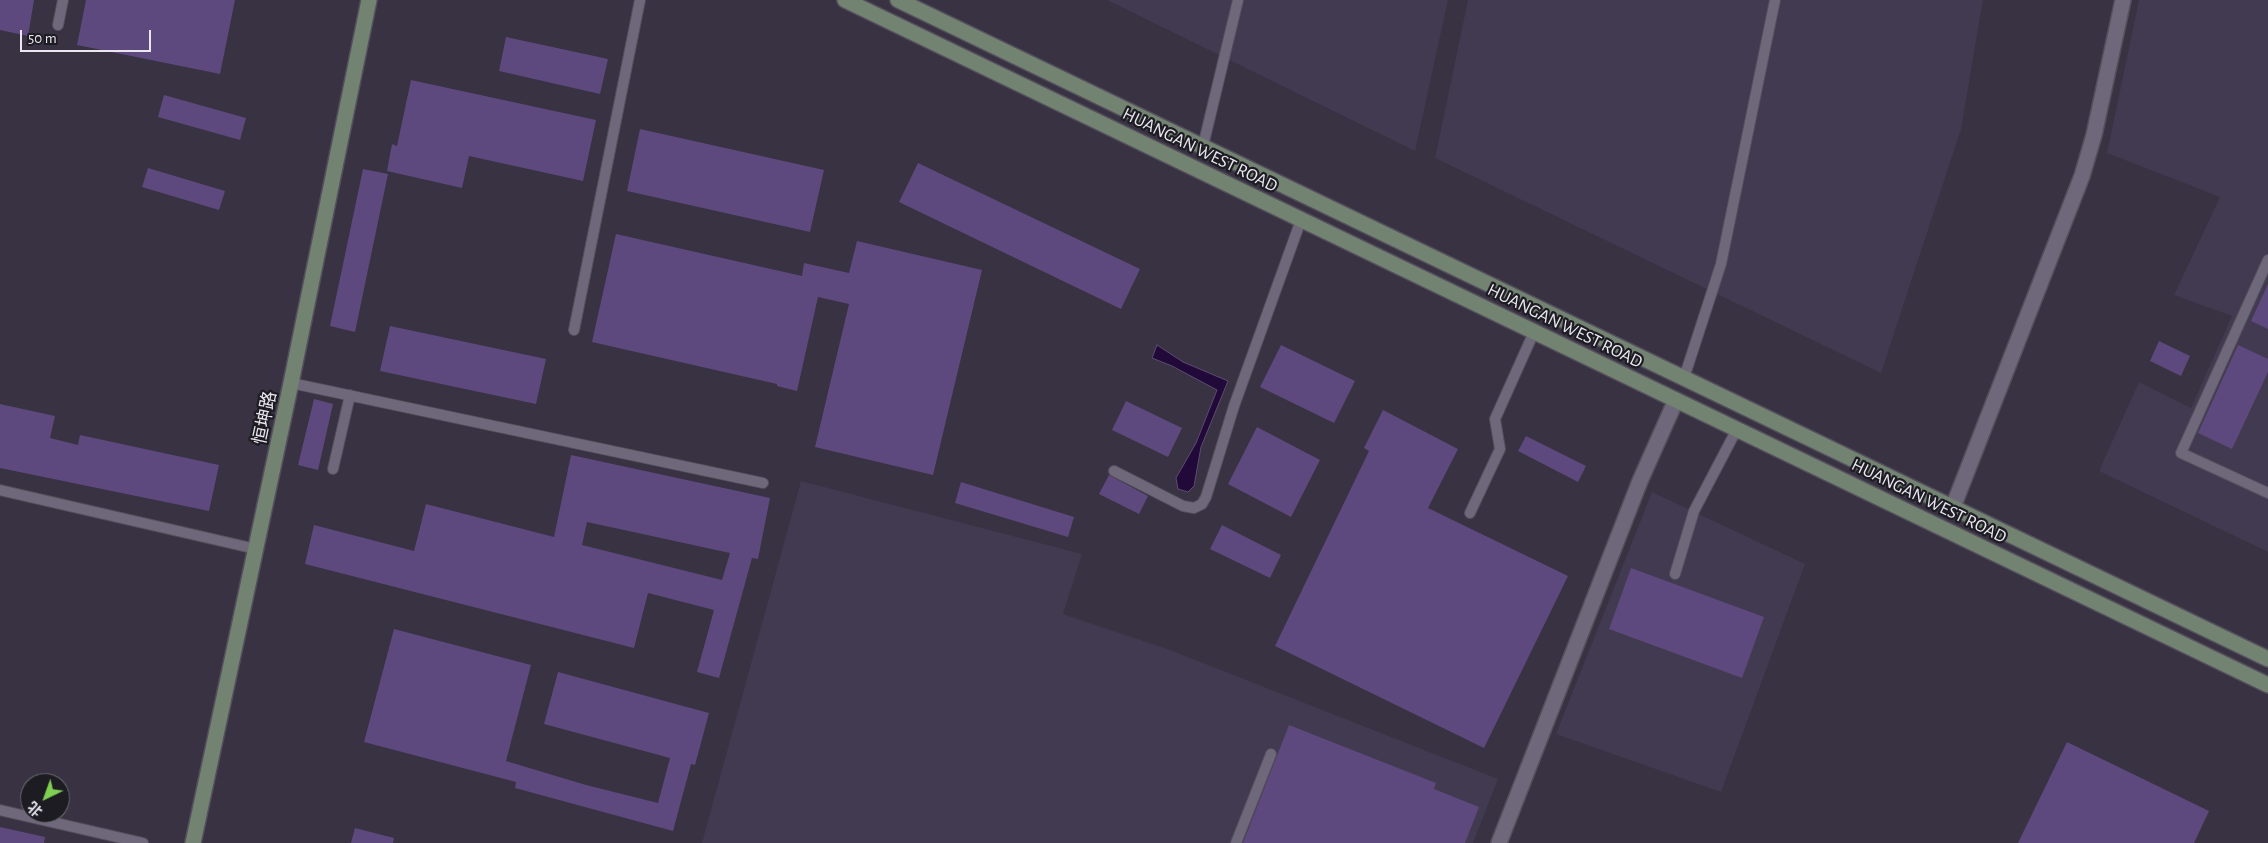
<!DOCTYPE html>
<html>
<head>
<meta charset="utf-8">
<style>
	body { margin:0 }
	#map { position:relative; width:2268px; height:843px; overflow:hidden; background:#383242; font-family:"Alegreya Sans","Noto Sans SC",sans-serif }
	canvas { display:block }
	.north { position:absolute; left:20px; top:773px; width:50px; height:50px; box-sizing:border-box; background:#1e1c23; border:1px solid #706d75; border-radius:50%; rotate:222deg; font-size:14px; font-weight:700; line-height:20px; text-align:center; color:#eae7f1 }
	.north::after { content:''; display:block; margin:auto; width:18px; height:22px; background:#7fd052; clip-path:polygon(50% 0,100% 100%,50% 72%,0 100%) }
	.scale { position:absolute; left:20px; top:30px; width:131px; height:22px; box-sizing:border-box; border:2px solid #eae7f1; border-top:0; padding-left:6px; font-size:15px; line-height:18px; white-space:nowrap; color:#eae7f1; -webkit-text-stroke:4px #1e1c23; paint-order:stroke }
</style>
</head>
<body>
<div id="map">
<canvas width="2268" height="843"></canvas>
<div class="north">北</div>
<div class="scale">50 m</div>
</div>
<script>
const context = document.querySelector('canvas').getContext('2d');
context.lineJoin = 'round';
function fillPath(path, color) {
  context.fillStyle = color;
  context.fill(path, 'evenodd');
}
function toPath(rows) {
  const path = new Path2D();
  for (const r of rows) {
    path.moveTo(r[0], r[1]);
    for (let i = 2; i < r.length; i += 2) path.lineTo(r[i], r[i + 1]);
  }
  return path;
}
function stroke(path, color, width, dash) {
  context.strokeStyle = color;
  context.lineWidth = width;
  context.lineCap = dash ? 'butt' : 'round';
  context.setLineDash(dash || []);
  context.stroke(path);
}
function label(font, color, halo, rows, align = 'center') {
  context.font = font + ' "Alegreya Sans","Noto Sans SC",sans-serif';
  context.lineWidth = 4.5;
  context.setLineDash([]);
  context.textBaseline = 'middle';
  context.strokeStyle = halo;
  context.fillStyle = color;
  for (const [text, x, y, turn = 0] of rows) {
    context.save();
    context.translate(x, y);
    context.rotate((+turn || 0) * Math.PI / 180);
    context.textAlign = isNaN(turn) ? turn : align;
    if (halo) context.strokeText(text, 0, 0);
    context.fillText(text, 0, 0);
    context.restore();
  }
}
const built = toPath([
	[1107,0,1448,0,1415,151],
	[1468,0,1983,0,1961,129,1881,373,1435,158],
	[2139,0,2268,0,2268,552,2099,471,2139,382,2191,408,2232,316,2174,295,2220,197,2107,153],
	[801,481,1082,554,1063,614,1170,650,1498,779,1473,843,702,843],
	[1652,492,1805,564,1721,792,1556,734]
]);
const water = toPath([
	[1157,345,1183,362,1228,381,1201,447,1194,486,1188,492,1178,489,1176,478,1196,443,1217,390,1172,366,1152,358,1157,345]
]);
const building = toPath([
	[0,0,34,0,28,36,0,30],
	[86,0,235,0,220,74,77,45],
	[506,37,608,59,600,94,499,71],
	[411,80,596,120,583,181,469,156,462,188,387,171,392,144,397,146],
	[164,95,246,118,240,140,158,117],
	[640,129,824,170,810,232,627,191],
	[918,163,1140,269,1121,309,899,202],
	[148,168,225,191,219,210,142,187],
	[363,169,388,174,355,332,330,326],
	[616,234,802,276,804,263,849,273,857,241,982,270,933,475,815,447,849,304,818,297,797,391,777,386,777,384,592,342],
	[2268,284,2268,329,2251,321],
	[390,326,546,359,536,404,380,371],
	[2159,341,2190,356,2181,376,2150,361],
	[1281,345,1355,381,1334,423,1260,387],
	[2238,345,2268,359,2268,372,2232,449,2198,433],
	[314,399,333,404,318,470,298,465],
	[1126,401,1182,428,1168,457,1112,430],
	[0,404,55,416,50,438,78,445,80,435,219,465,209,511,0,468],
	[1383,410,1458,449,1428,508,1568,576,1484,748,1275,646,1369,451,1364,448],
	[1257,427,1320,460,1291,517,1228,484],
	[1526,436,1586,466,1578,482,1518,451],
	[571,455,770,498,758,559,752,558,719,678,697,672,714,610,648,593,634,648,305,564,314,525,414,551,426,504,554,537],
	[587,522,730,553,722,580,582,545],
	[1109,475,1148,496,1139,514,1099,494],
	[961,482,1074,517,1068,537,955,503],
	[1222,525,1281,555,1270,578,1210,549],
	[1631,568,1764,617,1742,678,1609,629],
	[394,629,531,665,506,761,586,785,658,803,670,758,544,724,558,672,709,713,695,765,691,764,673,831,515,788,516,782,364,742],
	[1289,725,1436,783,1434,789,1479,807,1465,843,1243,843],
	[2067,742,2209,811,2194,843,2018,843],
	[0,827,45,837,44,843,0,843],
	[355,828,394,838,393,843,351,843]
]);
const lane = toPath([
	[58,25,63,0],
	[1203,146,1238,0],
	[2268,260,2181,453,2268,493],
	[574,330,640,0],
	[1684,378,1721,264,1775,0],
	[291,383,763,483],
	[333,469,350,395],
	[1114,471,1183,506,1194,508,1202,504,1206,497,1234,406,1301,220],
	[0,490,256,549],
	[1470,513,1500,449,1495,419,1534,332],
	[1675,574,1694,511,1737,429],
	[0,810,143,843],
	[1236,843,1271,754]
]);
const street = toPath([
	[1953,507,2082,176,2094,135,2123,0],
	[1499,843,1640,481,1676,400]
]);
const secondary = toPath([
	[845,0,2268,685],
	[898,0,2268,659],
	[193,843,291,383,369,0]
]);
const streetNames = [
	["HUANGAN WEST ROAD",1200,150,26],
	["HUANGAN WEST ROAD",1565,326,26],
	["恒坤路",265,418,-78],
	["HUANGAN WEST ROAD",1929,501,26]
];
fillPath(built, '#423a50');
fillPath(water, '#210a39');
stroke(water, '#5d4c70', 1);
fillPath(building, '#5d497d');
stroke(lane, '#544f5c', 12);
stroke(street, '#544f5c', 18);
stroke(secondary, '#544f5c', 18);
stroke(lane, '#6e687a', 10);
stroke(street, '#6e687a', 15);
stroke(secondary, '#738372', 15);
label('18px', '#eae7f1', '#1e1c23', streetNames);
</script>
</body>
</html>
